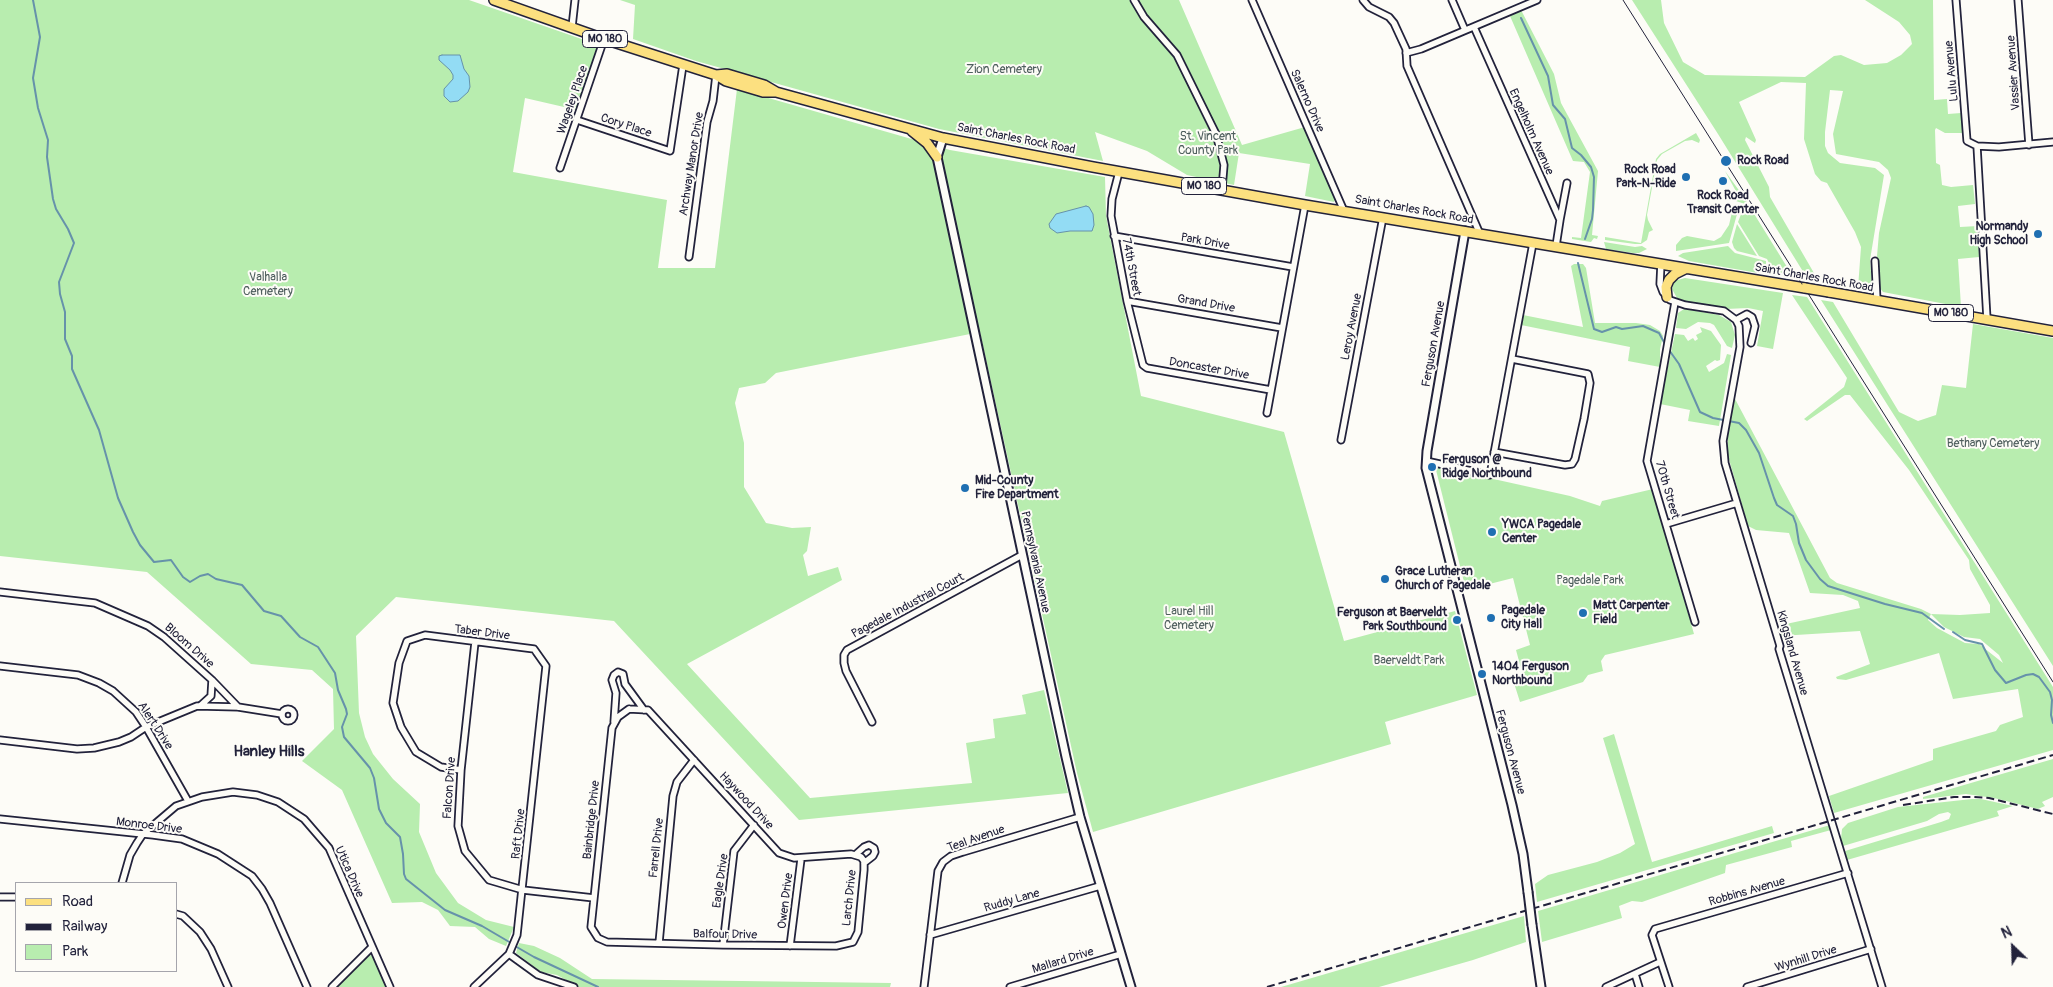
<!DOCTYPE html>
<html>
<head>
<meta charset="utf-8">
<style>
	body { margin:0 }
	#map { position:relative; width:2053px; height:987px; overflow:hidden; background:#fdfcf7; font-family:Pangolin,sans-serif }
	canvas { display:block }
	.legend { position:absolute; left:15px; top:882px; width:162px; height:90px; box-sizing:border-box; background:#fdfcf7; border:1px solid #a5a5ac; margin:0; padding:6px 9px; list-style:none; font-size:15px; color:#22223b }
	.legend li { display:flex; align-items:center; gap:10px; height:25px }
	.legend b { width:25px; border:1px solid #a5a5ac }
	.north { position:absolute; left:1988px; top:922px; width:50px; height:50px; -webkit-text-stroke:4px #fdfcf7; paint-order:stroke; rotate:336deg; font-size:14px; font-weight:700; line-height:20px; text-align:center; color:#22223b }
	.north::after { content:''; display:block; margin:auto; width:18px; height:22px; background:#22223b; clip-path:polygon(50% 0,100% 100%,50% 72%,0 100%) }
</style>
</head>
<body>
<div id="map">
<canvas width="2053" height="987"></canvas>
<ul class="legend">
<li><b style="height:6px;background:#fce080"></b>Road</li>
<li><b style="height:6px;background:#22223b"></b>Railway</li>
<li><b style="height:14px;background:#b8edaf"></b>Park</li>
</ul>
<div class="north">N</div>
</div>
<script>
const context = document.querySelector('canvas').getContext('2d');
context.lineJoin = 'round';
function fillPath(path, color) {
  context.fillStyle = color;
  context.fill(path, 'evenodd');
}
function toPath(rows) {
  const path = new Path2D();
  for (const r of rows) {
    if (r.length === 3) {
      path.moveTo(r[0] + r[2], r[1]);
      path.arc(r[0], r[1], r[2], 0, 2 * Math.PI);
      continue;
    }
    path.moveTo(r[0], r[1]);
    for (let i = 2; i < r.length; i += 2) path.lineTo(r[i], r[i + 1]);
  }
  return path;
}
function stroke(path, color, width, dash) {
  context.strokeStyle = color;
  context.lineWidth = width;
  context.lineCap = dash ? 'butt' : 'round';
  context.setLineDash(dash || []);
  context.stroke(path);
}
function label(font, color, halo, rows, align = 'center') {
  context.font = font + ' Pangolin,sans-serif';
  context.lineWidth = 4;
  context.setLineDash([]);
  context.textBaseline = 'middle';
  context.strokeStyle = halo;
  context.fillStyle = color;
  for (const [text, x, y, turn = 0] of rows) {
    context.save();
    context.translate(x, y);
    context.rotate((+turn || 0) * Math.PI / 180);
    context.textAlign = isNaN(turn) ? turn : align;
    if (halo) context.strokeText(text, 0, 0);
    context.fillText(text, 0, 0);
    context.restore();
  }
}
const green = toPath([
	[0,0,469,0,596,44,599,48,577,110,525,98,513,172,667,200,658,268,715,268,737,89,950,150,1105,177,1106,216,1141,396,1284,432,1344,641,1455,611,1477,695,1385,722,1391,744,1093,832,1077,773,980,332,776,373,765,383,739,388,735,403,744,443,744,487,766,523,792,528,811,527,807,551,803,555,808,576,838,567,842,580,687,664,810,798,972,783,966,743,995,738,993,719,1026,714,1022,695,1044,690,1068,793,799,820,614,621,396,597,356,636,359,713,365,737,373,754,393,779,420,804,419,832,436,873,458,903,486,920,514,927,506,946,489,939,475,927,450,926,438,910,422,902,392,903,342,790,302,761,334,729,333,689,312,670,251,664,147,572,0,556],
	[620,0,1179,0,1242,145,1305,127,1336,197,1335,200,1334,202,1305,196,1310,164,1239,153,1234,185,1187,175,1147,151,1095,132,1103,161,939,129,696,61,633,39,635,5],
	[1632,0,1661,0,1664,23,1683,62,1705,75,1805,77,1834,56,1841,55,1864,65,1887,63,1901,55,1912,44,1910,35,1899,22,1865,0,1933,0,1934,100,1947,99,1948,114,1961,113,1963,133,1945,133,1936,128,1935,130,1936,163,1940,165,1942,185,1951,187,1973,185,1975,204,1958,206,1960,227,1978,226,1979,257,1958,259,1961,307,1883,292,1879,287,1877,256,1879,233,1891,178,1888,170,1879,162,1836,154,1833,134,1843,91,1830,90,1825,132,1825,146,1828,153,1840,163,1875,168,1884,175,1870,260,1872,285,1868,290,1858,288,1861,247,1855,232,1827,183,1821,181,1815,174,1804,139,1806,83,1781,82,1739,102,1756,140,1755,143,1746,137,1745,140,1769,187,1770,197,1818,280,1807,278,1718,134],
	[1521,10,1554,74,1561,103,1598,171,1592,235,1598,236,1597,239,1594,238,1591,242,1572,239,1572,237,1581,238,1590,172,1584,162,1573,161,1510,16],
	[1696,133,1700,140,1699,143,1692,140,1685,141,1662,154,1657,160,1647,215,1648,220,1653,230,1649,232,1647,240,1641,244,1635,244,1605,240,1605,237,1641,243,1656,159,1660,154],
	[1725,171,1743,196,1792,275,1778,273,1772,269,1767,259,1759,256,1738,222,1745,204,1733,200,1734,197,1737,198,1738,195],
	[1734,204,1738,204,1739,207,1729,243,1676,251,1676,245,1682,238,1687,236,1714,241,1721,237,1729,225],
	[1737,224,1757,256,1737,251,1734,248,1732,242],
	[1604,242,1635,247,1642,246,1647,249,1639,253,1633,253,1606,249],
	[1728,246,1735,253,1766,261,1766,269,1758,273,1689,261,1678,256,1683,253],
	[1574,264,1583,264,1586,268,1595,323,1636,323,1650,325,1660,331,1663,336,1660,349,1660,367,1628,361,1630,347,1521,325,1523,315,1583,327,1571,266],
	[1685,278,1783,293,1773,349,1757,346,1763,311,1748,308,1726,309,1684,301,1677,298,1672,289,1674,281],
	[1792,295,1807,297,2053,687,2053,750,1834,813,1829,796,1933,760,1933,749,1996,731,2000,725,2023,717,2018,689,1953,699,1939,653,1846,680,1837,679,1836,677,1870,664,1860,631,1780,636,1779,630,1786,624,1860,608,1858,601,1843,595,1810,593,1789,533,1756,530,1748,526,1727,452,1729,421,1734,397,1830,578,1837,583,1921,609,1931,614,1960,615,1990,613,1990,605,1970,569,1969,560,1909,470,1850,395,1845,395,1807,421,1804,419,1844,387,1847,378],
	[1931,614,1944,627,1964,637,1980,639,1999,655,2003,663,1979,644,1965,643,1937,628,1928,620],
	[1821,300,1833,302,1899,412,1918,421,1936,415,1942,385,1966,388,1973,324,2053,338,2053,666],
	[1684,309,1719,315,1731,322,1735,335,1732,348,1727,346,1714,325,1710,323,1698,322,1686,329,1676,328,1678,313],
	[1700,327,1711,331,1721,345,1720,360,1717,361,1715,360,1706,366,1709,372,1724,363,1727,354,1731,355,1719,426,1688,421,1690,410,1660,404,1675,334,1684,335,1688,341,1693,338,1695,341,1698,339,1696,335,1702,332],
	[1435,466,1570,496,1600,506,1602,501,1653,489,1694,634,1605,655,1601,661,1603,671,1588,675,1583,682,1520,702,1514,683,1517,678,1523,676,1516,650,1530,645,1513,578,1466,590],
	[1614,734,1652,862,1772,826,1774,833,1537,902,1535,884,1548,875,1597,862,1620,853,1635,844,1603,738],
	[2053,759,2053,797,2042,802,2045,806,2038,809,1994,798,1966,794,1923,799,1923,797],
	[1972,799,1981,799,2013,806,1997,811,1999,816,1847,860,1845,851,1941,822,1949,819,1951,814,1948,812,1939,814,1927,821,1843,846,1841,839,1842,829,1848,823,1898,807],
	[1830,825,1831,830,1791,841,1792,847,1726,865,1725,873,1642,902,1632,901,1619,906,1622,918,1542,942,1538,911],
	[1524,916,1526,942,1473,960,1379,987,1281,987],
	[519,943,534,946,560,958,592,979,891,983,890,987,579,987,557,975,541,972,516,953],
	[369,954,373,957,386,987,337,987]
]);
const water = toPath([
	[442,55,460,55,464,69,469,76,470,87,468,92,458,101,450,102,444,96,444,89,453,79,453,75,450,70,439,60,439,56,442,55],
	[1086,206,1089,207,1093,214,1094,225,1092,231,1070,231,1057,233,1050,228,1049,224,1056,214,1086,206]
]);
const stream = toPath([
	[33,0,40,37,33,78,38,108,48,140,47,157,53,199,56,209,68,229,74,243,59,282,60,294,65,312,65,339,72,356,72,369,99,430,118,498,133,532,140,545,154,562,171,560,183,577,190,582,200,576,208,574,216,579,242,585,264,611,281,616,300,637,318,647,335,673,338,690,346,709,347,714,342,727,344,737,370,768,374,778,379,809,386,823,400,837,403,854,404,874,406,879,445,910,482,926,511,943],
	[1521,18,1548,76,1553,105,1565,119,1572,148,1581,155,1591,167,1594,177,1593,210,1592,219,1585,239],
	[1578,263,1594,329,1602,332,1616,327,1622,329,1643,326,1659,333,1665,344],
	[1669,350,1679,364,1700,412,1713,418,1739,423,1746,430,1759,453,1774,498,1777,505,1793,516,1796,524,1799,543,1806,560,1820,579,1828,586,1885,604,1922,613,1944,629],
	[1953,632,1965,640,1982,644,1995,670,2006,683,2026,675,2033,674,2039,677,2050,692,2052,700,2051,715,2053,723],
	[515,946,534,957,598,987]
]);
const minor = toPath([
	[1134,0,1144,17,1177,55,1216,134,1224,165,1222,189],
	[1252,0,1344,211],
	[1363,0,1369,7,1389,17,1394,23,1406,49,1407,66,1480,234],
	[1452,0,1465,30],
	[1956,0,1967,141,1977,146,1999,147,2053,142],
	[2018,0,2029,145],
	[572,27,575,0],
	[1474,27,1560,220,1556,246],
	[1406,53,1421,49,1537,0],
	[577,120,670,151,683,65],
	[1977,146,1987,319],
	[560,168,604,39],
	[1119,172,1112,199,1111,216,1127,301,1143,365,1147,368,1271,390],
	[1560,220,1567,183],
	[1114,236,1293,267],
	[689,257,707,122,713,101,716,75],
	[1875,261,1877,301],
	[1661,263,1660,284,1663,292,1670,300,1685,305,1724,311,1736,320,1739,326,1740,347,1723,441,1725,463,1780,646,1779,649,1882,987],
	[1127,301,1282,328],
	[1675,302,1647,461,1695,622],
	[1736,320,1747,314,1752,317,1755,326,1751,343],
	[1267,413,1305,205],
	[1341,440,1383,217],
	[1494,452,1565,465,1572,464,1575,459,1584,419,1590,383,1588,374,1512,359],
	[1426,461,1490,475,1533,243],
	[1666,524,1737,503],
	[0,592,95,603,148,626,164,637,212,680,238,707],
	[475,642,461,770,458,826,465,851,489,880,523,890,594,898],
	[0,666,78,675,99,683,113,691,136,712,146,727,188,801],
	[200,706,211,696,212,680],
	[288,715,6],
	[629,709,648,710,779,853,794,858,851,854,861,857,864,861,864,870,858,932,853,942,836,946,723,945,607,942,598,938,591,927,612,728,618,717,629,709],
	[614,722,616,693,612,680,614,675,618,672,623,674,625,684,644,710],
	[872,722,846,671,844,663,844,655,847,650,1022,555],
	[0,740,77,749,94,748,119,742,131,737,146,727,197,706,238,707,282,714],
	[461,770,441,767,416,752,401,727,393,703,399,663,407,641,425,635,534,649,546,666,517,935,509,954,474,987],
	[0,819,153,835,182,839,218,854,252,876,262,889,270,903,307,987],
	[855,855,864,847,869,845,874,848,875,852,873,856,864,863],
	[122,883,130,855,137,843,143,834,176,806,202,797,233,792,257,795,278,802,304,819,329,848,390,987],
	[0,897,16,897],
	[176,914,183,916,200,932,211,949,228,987],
	[930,935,1100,886],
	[659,943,673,796,677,782,694,760],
	[723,945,734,851,754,825],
	[790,946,801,859],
	[509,954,538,975,574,987],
	[1635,974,1639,987],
	[332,987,372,947],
	[924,987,938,871,943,862,951,856,963,852,1080,817],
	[1010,987,1121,954],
	[1606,987,1660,962],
	[1669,987,1652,935,1655,929,1848,873],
	[1747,987,1871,949]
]);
const tertiary = toPath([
	[943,138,937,157,1066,757,1080,817,1131,987],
	[1465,231,1427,451,1426,468,1512,805,1523,854,1528,892],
	[1532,925,1541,987]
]);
const primary = toPath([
	[494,0,604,39,716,75,726,81,763,92,776,92,943,138,1093,167,1305,205,1805,288],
	[716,75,727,74,764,85,776,92],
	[912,131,927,143,937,157],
	[1829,292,2053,331],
	[1667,297,1666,287,1669,280,1675,274,1685,269]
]);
const tram = toPath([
	[1623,0,2053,682]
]);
const rail = toPath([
	[1903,805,1954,797,1973,797,1989,798,2053,814],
	[1267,987,2053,755]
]);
const tertiaryBridge = toPath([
	[1528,892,1532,925]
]);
const primaryBridge = toPath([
	[1805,288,1829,292]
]);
const markers = [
	[1726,161,6,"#1f6fb2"],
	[1686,177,5,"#1f6fb2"],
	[1723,181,5,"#1f6fb2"],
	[2038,234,5,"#1f6fb2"],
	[1432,467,5,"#1f6fb2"],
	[965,488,5,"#1f6fb2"],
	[1492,532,5,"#1f6fb2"],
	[1385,579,5,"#1f6fb2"],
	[1583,613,5,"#1f6fb2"],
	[1491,618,5,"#1f6fb2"],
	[1457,620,5,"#1f6fb2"],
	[1482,674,5,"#1f6fb2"]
];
const shields = [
	[605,39,45],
	[1204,186,45],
	[1951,313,45]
];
const shieldNames = [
	["MO 180",605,39],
	["MO 180",1204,186],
	["MO 180",1951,313]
];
const parkNames = [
	["Zion Cemetery",1004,70],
	["St. Vincent",1208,137],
	["County Park",1208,151],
	["Valhalla",268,278],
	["Cemetery",268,292],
	["Bethany Cemetery",1993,444],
	["Pagedale Park",1590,581],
	["Laurel Hill",1189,612],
	["Cemetery",1189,626],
	["Baerveldt Park",1409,661]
];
const streetNames = [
	["Lulu Avenue",1952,71,-95],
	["Vassier Avenue",2014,73,-94],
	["Wageley Place",573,100,-71],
	["Salerno Drive",1307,101,66],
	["Cory Place",626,126,18],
	["Engelholm Avenue",1531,132,66],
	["Saint Charles Rock Road",1016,139,11],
	["Archway Manor Drive",692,164,-81],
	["Saint Charles Rock Road",1414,210,10],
	["Park Drive",1205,242,10],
	["74th Street",1131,267,79],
	["Saint Charles Rock Road",1814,278,10],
	["Grand Drive",1206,304,10],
	["Leroy Avenue",1352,327,-79],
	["Ferguson Avenue",1434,344,-80],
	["Doncaster Drive",1209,369,10],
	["70th Street",1667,490,74],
	["Pennsylvania Avenue",1035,562,78],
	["Pagedale Industrial Court",908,606,-28],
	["Taber Drive",482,633,7],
	["Bloom Drive",189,646,41],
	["Kingsland Avenue",1792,653,74],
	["Alert Drive",155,726,57],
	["Ferguson Avenue",1510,752,75],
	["Falcon Drive",450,788,-86],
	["Haywood Drive",746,801,47],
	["Bainbridge Drive",592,820,-84],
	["Monroe Drive",149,826,7],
	["Raft Drive",519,834,-84],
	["Teal Avenue",976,839,-19],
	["Farrell Drive",657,848,-84],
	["Utica Drive",349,872,66],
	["Eagle Drive",721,881,-82],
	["Robbins Avenue",1747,892,-16],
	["Larch Drive",850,898,-84],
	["Owen Drive",786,901,-83],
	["Ruddy Lane",1012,901,-16],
	["Balfour Drive",725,935,1],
	["Wynhill Drive",1806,959,-17],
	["Mallard Drive",1063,961,-17]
];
const poiNames = [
	["Rock Road",1737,161],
	["Rock Road",1676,170,"right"],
	["Park-N-Ride",1676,184,"right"],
	["Rock Road",1723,196,"center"],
	["Transit Center",1723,210,"center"],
	["Normandy",2028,227,"right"],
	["High School",2028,241,"right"],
	["Ferguson @",1442,460],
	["Ridge Northbound",1442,474],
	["Mid-County",975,481],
	["Fire Department",975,495],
	["YWCA Pagedale",1502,525],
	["Center",1502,539],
	["Grace Lutheran",1395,572],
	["Church of Pagedale",1395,586],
	["Matt Carpenter",1593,606],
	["Field",1593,620],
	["Pagedale",1501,611],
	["City Hall",1501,625],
	["Ferguson at Baerveldt",1447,613,"right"],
	["Park Southbound",1447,627,"right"],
	["1404 Ferguson",1492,667],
	["Northbound",1492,681]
];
const quarterNames = [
	["Hanley Hills",269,752]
];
fillPath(green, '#b8edaf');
fillPath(water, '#93dcf4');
stroke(water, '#6692aa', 1);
stroke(stream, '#6692aa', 2);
stroke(minor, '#22223b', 9);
stroke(tertiary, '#22223b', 11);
stroke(primary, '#22223b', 12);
stroke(minor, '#fdfcf7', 5.5);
stroke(tertiary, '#fdfcf7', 7);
stroke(primary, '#fce080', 9);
stroke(tram, '#22223b', 1);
stroke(rail, '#22223b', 2, [8, 4]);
stroke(tertiaryBridge, '#22223b', 11, []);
stroke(primaryBridge, '#22223b', 12, []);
stroke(tertiaryBridge, '#fdfcf7', 7);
stroke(primaryBridge, '#fce080', 9);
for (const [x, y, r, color] of markers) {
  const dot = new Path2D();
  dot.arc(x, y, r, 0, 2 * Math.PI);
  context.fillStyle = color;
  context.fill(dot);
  stroke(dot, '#fdfcf7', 2);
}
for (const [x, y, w] of shields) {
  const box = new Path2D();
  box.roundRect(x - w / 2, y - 8.5, w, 17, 4);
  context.fillStyle = '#fdfcf7';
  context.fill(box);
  stroke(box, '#22223b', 1);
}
label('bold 11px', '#22223b', null, shieldNames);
label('12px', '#4f5f5e', '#fdfcf7', parkNames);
label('12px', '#22223b', '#fdfcf7', streetNames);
label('bold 12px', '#22223b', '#fdfcf7', poiNames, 'left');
label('bold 15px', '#22223b', '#fdfcf7', quarterNames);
</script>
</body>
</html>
